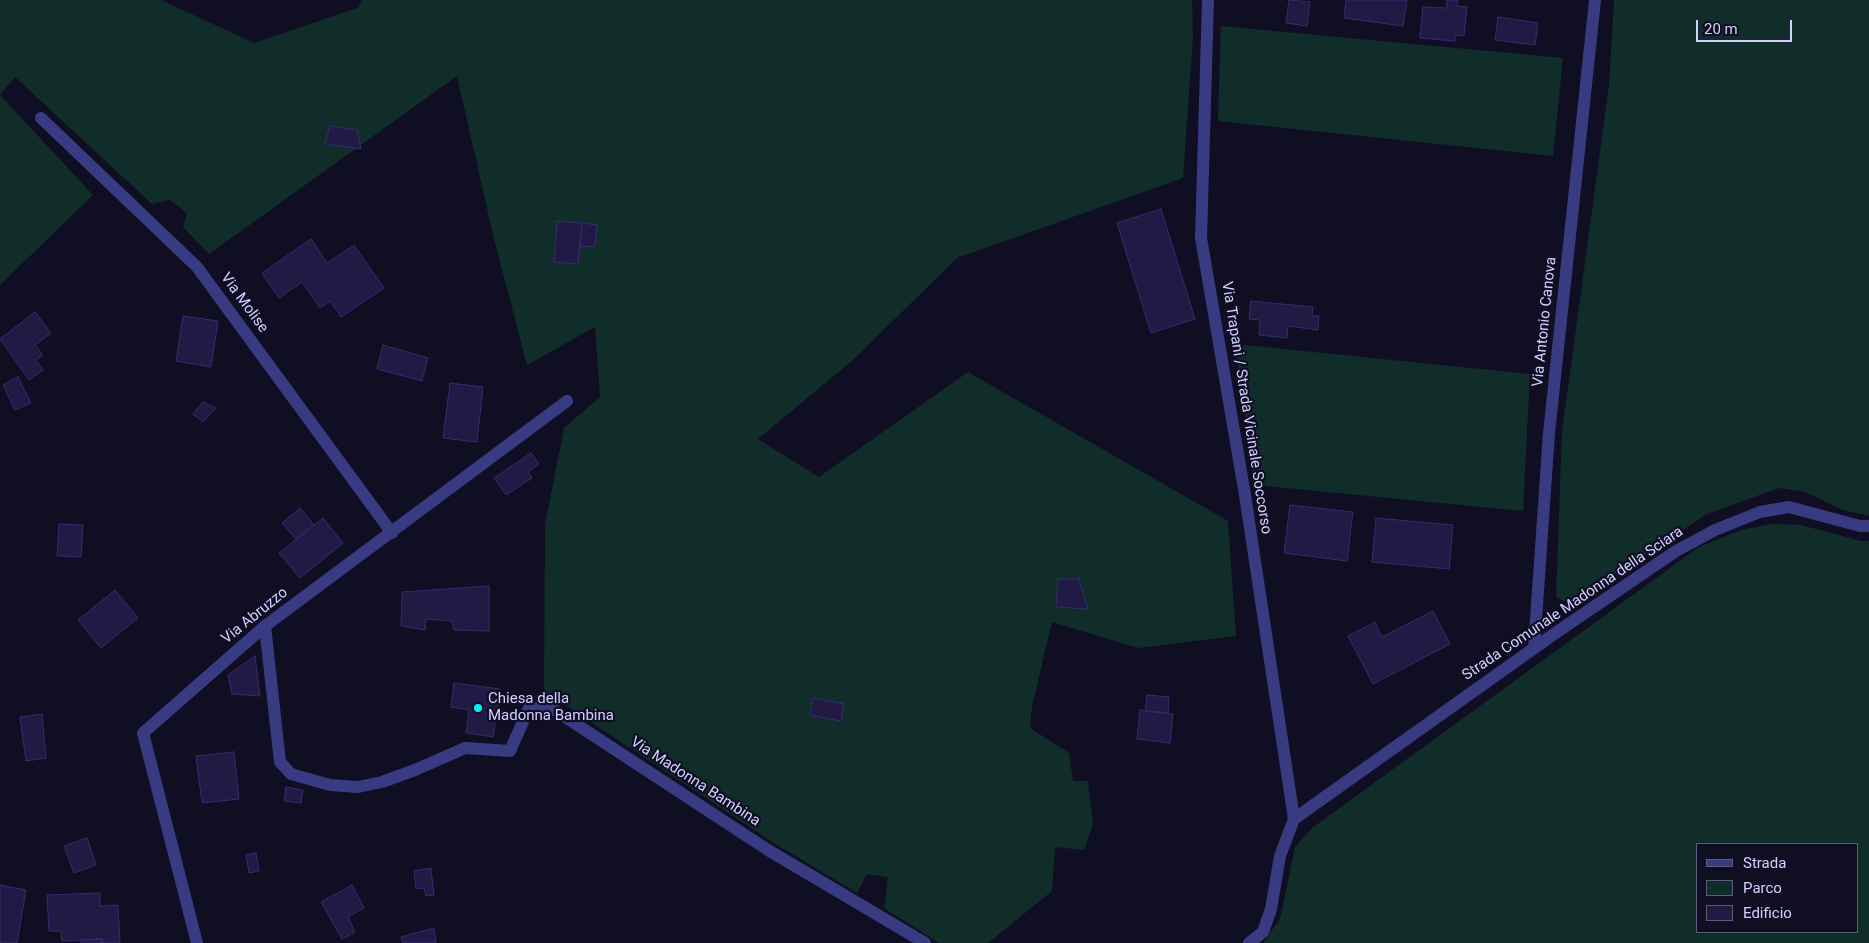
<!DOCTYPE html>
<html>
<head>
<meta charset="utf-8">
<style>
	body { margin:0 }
	#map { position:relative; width:1869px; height:943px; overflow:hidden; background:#100e23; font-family:Roboto,sans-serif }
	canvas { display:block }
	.legend { position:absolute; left:1696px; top:843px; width:162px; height:90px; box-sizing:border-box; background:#100e23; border:1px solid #5e5c7b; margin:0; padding:6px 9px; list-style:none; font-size:15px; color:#d3d0ff }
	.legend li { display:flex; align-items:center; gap:10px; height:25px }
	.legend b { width:25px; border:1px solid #5e5c7b }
	.scale { position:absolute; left:1696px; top:20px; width:96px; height:22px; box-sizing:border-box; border:2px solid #d3d0ff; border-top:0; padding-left:6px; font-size:15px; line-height:18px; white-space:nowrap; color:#d3d0ff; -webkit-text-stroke:4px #100e23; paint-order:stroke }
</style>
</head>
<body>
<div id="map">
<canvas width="1869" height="943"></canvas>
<ul class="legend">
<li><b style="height:6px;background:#393b82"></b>Strada</li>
<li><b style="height:14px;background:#112d2a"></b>Parco</li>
<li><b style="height:14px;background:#201a44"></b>Edificio</li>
</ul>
<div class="scale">20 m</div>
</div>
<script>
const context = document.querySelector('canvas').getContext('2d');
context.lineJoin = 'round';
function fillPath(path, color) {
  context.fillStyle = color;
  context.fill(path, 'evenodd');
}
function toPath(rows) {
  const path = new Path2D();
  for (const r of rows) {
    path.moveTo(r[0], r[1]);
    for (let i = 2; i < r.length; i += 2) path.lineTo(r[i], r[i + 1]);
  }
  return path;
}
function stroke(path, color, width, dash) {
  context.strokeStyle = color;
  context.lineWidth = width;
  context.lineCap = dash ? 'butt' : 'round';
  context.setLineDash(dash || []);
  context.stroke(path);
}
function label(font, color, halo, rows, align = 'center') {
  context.font = font + ' Roboto,sans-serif';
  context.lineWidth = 4.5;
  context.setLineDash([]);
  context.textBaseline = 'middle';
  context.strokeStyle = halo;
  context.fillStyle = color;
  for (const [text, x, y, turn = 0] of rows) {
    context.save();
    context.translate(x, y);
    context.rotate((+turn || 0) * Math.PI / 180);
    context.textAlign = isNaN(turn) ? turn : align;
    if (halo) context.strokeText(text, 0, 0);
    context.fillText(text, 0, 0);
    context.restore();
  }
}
const green = toPath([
	[0,0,161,0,254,43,357,8,362,0,1192,0,1193,35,1183,178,957,258,854,359,758,439,819,477,968,372,1228,521,1236,636,1138,648,1052,622,1032,706,1030,728,1069,753,1073,781,1088,781,1093,824,1084,850,1055,847,1052,891,988,943,939,943,884,908,888,877,867,874,857,893,777,845,544,691,545,525,564,428,600,397,595,327,527,365,494,239,457,76,209,254,183,227,187,213,170,200,152,204,15,77,0,95],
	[1614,0,1869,0,1869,516,1843,510,1805,492,1779,488,1707,514,1570,604,1556,597,1562,432,1609,85],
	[1221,26,1563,58,1553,156,1218,121],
	[0,95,93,195,0,285],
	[1235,344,1530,374,1523,511,1255,485],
	[1772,524,1801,525,1861,541,1869,541,1869,943,1263,943,1280,919,1295,847,1312,828,1699,547,1741,530],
	[1698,844,1858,844,1858,932,1698,932]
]);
const building = toPath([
	[1289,0,1310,2,1307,26,1286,23,1289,0],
	[1346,0,1407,0,1403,26,1344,18,1346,0],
	[1447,0,1458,0,1457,6,1467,7,1464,36,1455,35,1455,41,1420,38,1423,7,1447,8,1447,0],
	[1498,17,1538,23,1535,45,1495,40,1498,17],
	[330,126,357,130,361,149,325,144,330,126],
	[1161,209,1195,319,1151,333,1117,223,1161,209],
	[557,221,582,223,578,264,554,262,557,221],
	[582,223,597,225,595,247,580,246,582,223],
	[311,239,327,263,354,245,384,288,341,317,330,301,320,308,302,282,279,298,262,273,311,239],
	[1251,301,1313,307,1312,316,1319,316,1318,330,1288,326,1287,338,1259,335,1260,320,1249,319,1251,301],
	[35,312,51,333,35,345,43,355,36,360,43,370,29,380,0,339,35,312],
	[183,316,218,321,211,367,176,361,183,316],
	[383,345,428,358,422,381,377,369,383,345],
	[18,377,31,403,15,410,3,385,18,377],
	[450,383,483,387,477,442,443,438,450,383],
	[203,402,216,408,203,422,193,414,203,402],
	[531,453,539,464,528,472,532,478,506,495,494,478,531,453],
	[1290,505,1353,512,1347,561,1284,553,1290,505],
	[300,508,314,525,296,539,282,523,300,508],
	[323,518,343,543,300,578,279,553,323,518],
	[1376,518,1453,525,1449,569,1372,562,1376,518],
	[59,524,83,525,81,557,57,556,59,524],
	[1058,579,1079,579,1088,609,1056,607,1058,579],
	[489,586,489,631,454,630,452,621,426,619,425,630,401,626,402,592,489,586],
	[115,590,138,618,101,648,78,620,115,590],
	[1433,611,1450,644,1373,684,1348,636,1375,622,1382,637,1433,611],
	[255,656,260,696,232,694,228,675,255,656],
	[454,683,500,689,493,737,466,733,469,710,451,707,454,683],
	[1147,695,1169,697,1168,713,1145,711,1147,695],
	[813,698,844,704,841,721,810,715,813,698],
	[1140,710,1173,714,1170,743,1137,739,1140,710],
	[42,714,46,758,26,761,20,717,42,714],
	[234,752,239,799,202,803,196,756,234,752],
	[286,787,303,790,301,803,284,801,286,787],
	[87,838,96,865,74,873,64,846,87,838],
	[256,853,259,871,249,873,246,855,256,853],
	[431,868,434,895,426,896,424,888,416,889,414,871,431,868],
	[0,885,26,890,17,943,0,943,0,885],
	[352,885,364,908,348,917,355,932,342,939,321,902,352,885],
	[100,893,100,906,118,905,120,943,102,943,102,939,62,941,61,931,49,931,47,895,100,893],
	[434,928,436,943,403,943,401,937,434,928],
	[102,939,102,943,81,943,81,940,102,939]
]);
const pedestrian = toPath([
	[265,626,280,762,291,774,330,785,358,787,382,782,415,770,465,748,510,751,529,708,553,709,768,850,925,943]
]);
const minor = toPath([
	[1208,0,1201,238,1245,495,1294,819,1280,856,1271,909,1263,932,1249,943],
	[41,118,197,267,392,533],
	[1534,648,1549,433,1595,0],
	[1294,819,1554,634,1676,551,1715,530,1760,512,1789,507,1860,526,1869,526],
	[197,943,143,733,265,626,567,401]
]);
const markers = [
	[478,708,5,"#01f2fa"]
];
const streetNames = [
	["Via Molise",244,303,54],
	["Via Antonio Canova",1545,322,-84],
	["Via Trapani / Strada Vicinale Soccorso",1246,408,81],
	["Strada Comunale Madonna della Sciara",1573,604,-34],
	["Via Abruzzo",255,616,-39],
	["Via Madonna Bambina",695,782,33]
];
const poiNames = [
	["Chiesa della",488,699],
	["Madonna Bambina",488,716]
];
fillPath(green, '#112d2a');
fillPath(building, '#201a44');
stroke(building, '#352c70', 1);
stroke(pedestrian, '#393b82', 12);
stroke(minor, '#393b82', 12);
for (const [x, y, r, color] of markers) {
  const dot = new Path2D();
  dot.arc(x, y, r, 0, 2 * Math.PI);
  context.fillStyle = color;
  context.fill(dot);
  stroke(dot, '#100e23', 2);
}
label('15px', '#d3d0ff', '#100e23', streetNames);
label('15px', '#d3d0ff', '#100e23', poiNames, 'left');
</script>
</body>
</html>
